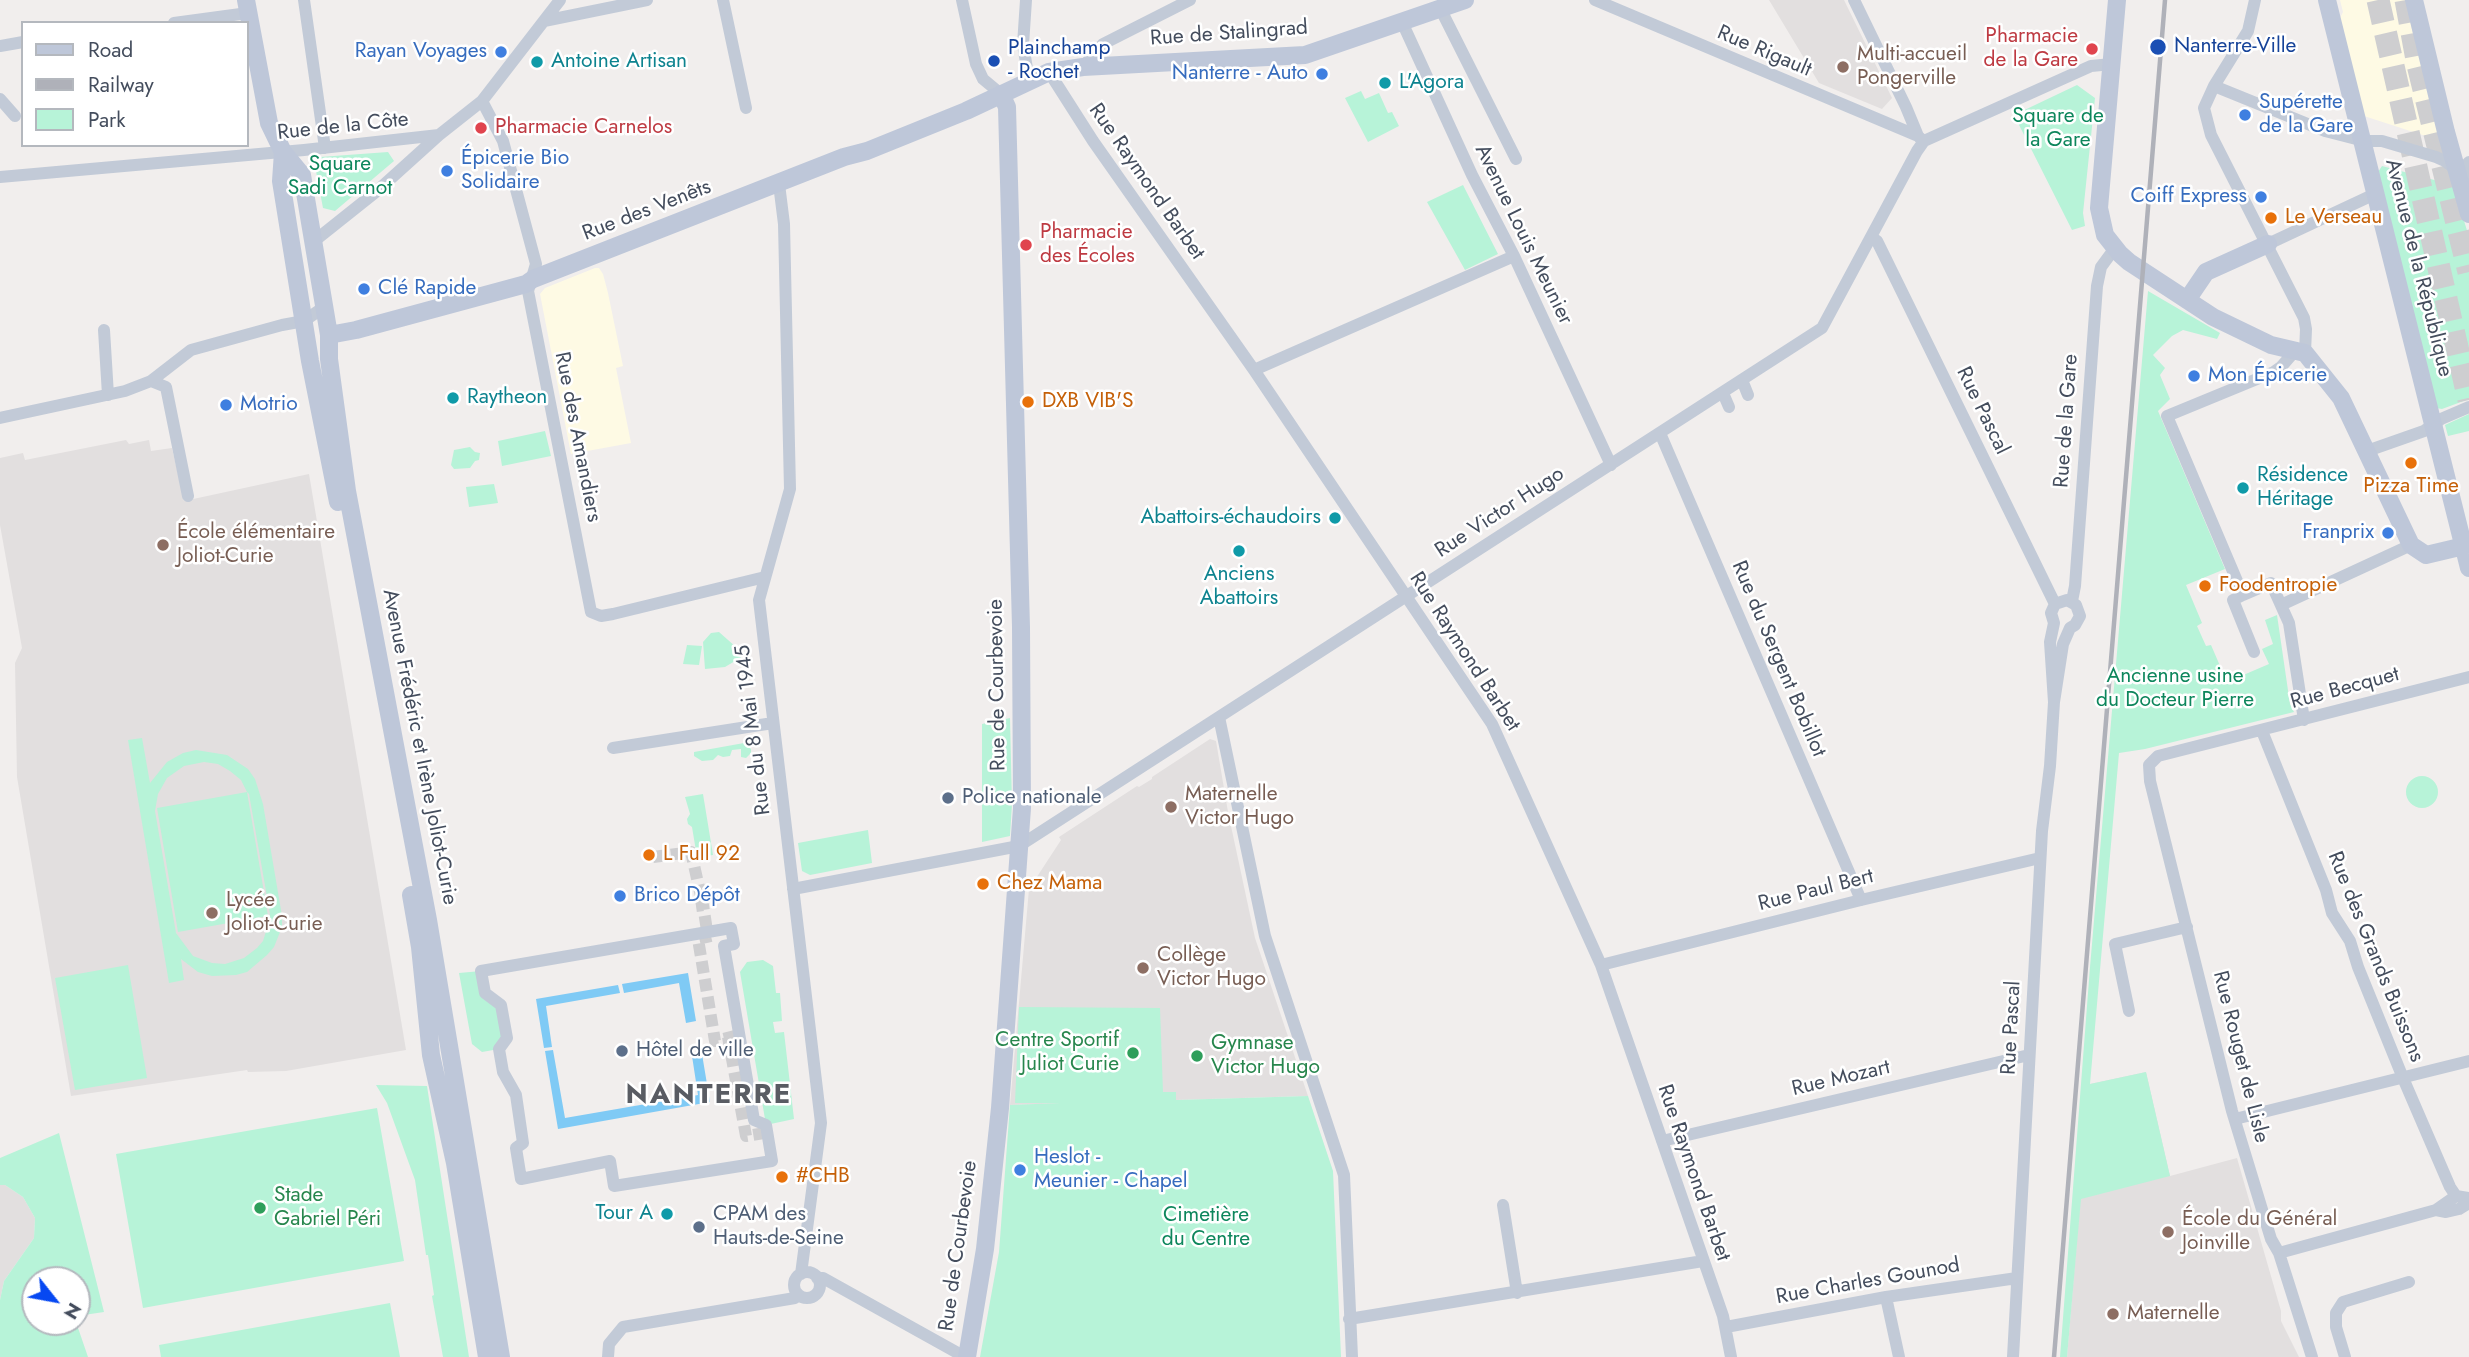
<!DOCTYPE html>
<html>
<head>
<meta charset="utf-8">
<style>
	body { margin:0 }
	#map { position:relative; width:2469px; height:1357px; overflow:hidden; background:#f1eeed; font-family:Jost,sans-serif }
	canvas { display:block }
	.legend { position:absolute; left:21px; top:21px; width:228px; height:126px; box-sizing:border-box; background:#fff; border:2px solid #b4b8be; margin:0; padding:9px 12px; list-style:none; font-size:21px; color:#444d5d }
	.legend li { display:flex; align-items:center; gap:14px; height:35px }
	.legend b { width:35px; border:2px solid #b4b8be }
	.north { position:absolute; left:21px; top:1266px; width:70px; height:70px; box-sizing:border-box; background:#fff; border:2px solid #b4b8be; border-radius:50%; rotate:121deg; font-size:19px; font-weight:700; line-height:28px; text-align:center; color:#444d5d }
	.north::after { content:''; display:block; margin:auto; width:24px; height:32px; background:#0648f2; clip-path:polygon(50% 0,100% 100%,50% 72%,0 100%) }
</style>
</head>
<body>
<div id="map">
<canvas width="2469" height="1357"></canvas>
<ul class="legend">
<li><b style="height:9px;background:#bec7d9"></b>Road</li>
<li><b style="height:9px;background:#afb1b9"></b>Railway</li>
<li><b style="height:19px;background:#b7f3d8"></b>Park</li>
</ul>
<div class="north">N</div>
</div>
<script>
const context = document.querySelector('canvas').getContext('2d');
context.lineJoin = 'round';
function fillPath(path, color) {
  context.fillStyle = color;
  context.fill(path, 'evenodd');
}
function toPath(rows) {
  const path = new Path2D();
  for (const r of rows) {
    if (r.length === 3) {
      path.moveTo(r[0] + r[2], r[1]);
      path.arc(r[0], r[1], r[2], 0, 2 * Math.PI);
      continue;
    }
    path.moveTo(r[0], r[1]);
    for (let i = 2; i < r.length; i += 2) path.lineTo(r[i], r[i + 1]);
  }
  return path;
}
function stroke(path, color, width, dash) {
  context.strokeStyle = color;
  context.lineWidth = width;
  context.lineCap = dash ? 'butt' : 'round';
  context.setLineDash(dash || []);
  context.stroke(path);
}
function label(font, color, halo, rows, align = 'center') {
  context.font = font + ' Jost,sans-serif';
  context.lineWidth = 5;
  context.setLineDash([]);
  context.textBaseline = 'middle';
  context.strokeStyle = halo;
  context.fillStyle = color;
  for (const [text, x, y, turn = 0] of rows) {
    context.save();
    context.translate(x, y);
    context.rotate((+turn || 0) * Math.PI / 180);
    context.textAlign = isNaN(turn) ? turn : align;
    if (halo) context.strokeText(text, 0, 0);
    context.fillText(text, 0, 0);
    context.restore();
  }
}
const commercial = toPath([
	[2340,0,2406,0,2415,44,2420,47,2441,141,2364,116,2340,18,2343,12],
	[595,268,599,268,603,274,608,293,623,366,616,368,631,443,571,454,540,294,545,288]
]);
const education = toPath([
	[1769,0,1844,0,1892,98,1882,109,1819,83],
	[126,440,129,444,149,440,151,451,172,448,184,501,309,474,406,1050,286,1071,248,1072,247,1070,71,1096,17,777,15,663,22,648,0,525,0,458,23,453,25,460],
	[1210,739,1216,741,1228,812,1255,938,1308,1096,1176,1100,1176,1092,1163,1100,1010,1105,1029,889,1061,840,1059,837,1137,786,1139,787,1152,779,1152,777],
	[2146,1072,2170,1176,2237,1158,2281,1311,2281,1321,2299,1357,2067,1357,2090,1084],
	[0,1185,5,1185,23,1197,35,1218,34,1238,4,1281,0,1300]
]);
const green = toPath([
	[2077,85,2095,98,2083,213,2085,226,2072,230,2014,115],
	[1361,91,1365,99,1379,93,1388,113,1392,112,1399,126,1368,142,1345,98],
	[388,152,394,161,335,211,323,208,315,166,320,157],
	[2382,166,2453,185,2469,237,2469,399,2442,409,2436,408,2378,172],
	[1463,185,1498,254,1465,270,1427,202],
	[2148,291,2220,333,2217,339,2183,330,2172,336,2153,355,2165,368,2160,375,2170,399,2158,411,2225,569,2186,585,2202,623,2197,626,2206,646,2211,645,2227,682,2269,664,2262,649,2273,644,2265,620,2277,615,2290,704,2294,712,2145,749,2119,753,2090,1084,2146,1072,2170,1176,2081,1199,2067,1357,2060,1357,2090,967],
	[2469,414,2469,431,2448,436,2445,425],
	[545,431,551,456,502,466,498,441],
	[470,447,475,452,480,453,479,460,475,461,470,468,454,469,451,465,454,450],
	[494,484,498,503,469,507,466,487],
	[719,632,745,655,725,667,705,669,703,642,711,633],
	[687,645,702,646,699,665,683,664],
	[1010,718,1012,804,1010,836,982,842,982,724],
	[142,738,150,783,167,762,183,753,196,750,227,755,248,769,255,779,263,804,282,916,282,927,274,947,267,955,247,972,236,975,212,976,198,972,181,959,184,980,169,983,128,740],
	[204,762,218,764,230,771,241,780,247,792,157,808,178,932,268,916,247,792,249,794,270,914,269,922,263,941,257,948,244,958,225,964,212,963,193,956,176,933,155,811,158,794,167,778,184,766],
	[744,743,751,749,751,753,746,758,741,757,741,749,732,750,730,756,723,757,718,755,713,760,702,761,694,756,694,752],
	[2422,792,16],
	[703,794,713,855,697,857,692,827,688,824,687,819,690,814,685,797],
	[868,830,872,863,810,875,802,871,798,843],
	[763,960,773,966,776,993,780,993,782,1021,773,1022,775,1033,784,1032,794,1119,766,1125,740,972,747,962],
	[128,965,147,1078,75,1090,55,978],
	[481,971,485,993,501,1005,507,1038,499,1049,482,1052,472,1044,459,973],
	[1019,1007,1160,1008,1163,1092,1176,1092,1176,1100,1308,1096,1333,1171,1341,1357,980,1357,999,1252,1010,1105,1060,1103,1015,1103],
	[376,1085,427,1086,469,1357,443,1357,432,1296,434,1295,428,1255,426,1255,415,1180,387,1103],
	[377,1108,404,1261,143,1308,116,1154],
	[59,1133,104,1312,77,1316,77,1280,35,1280,35,1322,76,1322,88,1357,0,1357,0,1300,4,1281,34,1238,35,1218,23,1197,5,1185,0,1185,0,1158],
	[390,1303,400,1357,161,1357,159,1345]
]);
const water = toPath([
	[688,973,696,1021,686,1023,679,983,624,993,622,984],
	[618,985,620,993,546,1006,552,1047,544,1048,536,999],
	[553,1050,565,1118,698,1095,692,1056,702,1054,710,1102,558,1129,545,1051]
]);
const streetTunnel = toPath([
	[653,857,691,852,703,905],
	[696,906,703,905,708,937],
	[711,936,698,939,715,1041,739,1035],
	[728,1037,746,1136,771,1132]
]);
const highwayTunnel = toPath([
	[2378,0,2469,400],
	[2406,0,2418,65,2469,272]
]);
const street = toPath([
	[304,0,325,148],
	[723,0,746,108],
	[962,0,976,64,983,79,1001,94],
	[1026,0,1023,45,1029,80],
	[1595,0,1918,136],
	[1854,0,1906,107,1918,136,1921,139],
	[2255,0,2248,31,2214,86,2204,108,2211,135,2304,318,2306,329,2305,353],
	[1440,8,1516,159],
	[544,21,647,0],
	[1402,22,1472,175,1514,256,1611,465],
	[174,23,248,13],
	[0,46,23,42],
	[1083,67,1103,44,1190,0],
	[1049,72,1093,141,1254,370,1492,724,1601,965,1723,1316,1731,1357],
	[2214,86,2325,131,2364,141,2382,141,2436,157,2445,161,2459,172,2469,176],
	[0,99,15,116],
	[482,101,503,141,536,264,528,291,591,612,601,616,613,614,765,577],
	[2459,172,2469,162],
	[0,177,304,150,439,135],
	[779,184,784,224,790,489,759,600,821,1123,801,1274],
	[1871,237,1877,241,2055,604],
	[313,242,377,191,439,135,482,101,560,0],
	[2268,244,2377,193],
	[104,330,108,395],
	[2294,352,2281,367,2274,372,2167,416,2243,595,2271,583,2289,623,2304,720],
	[1254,370,1514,256],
	[1742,380,1748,395],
	[151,381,166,387,188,496],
	[1723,393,1729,407],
	[0,418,125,391,151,381,191,350,282,325,304,321,324,307],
	[1660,433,1861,900],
	[2367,451,2424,431,2441,419,2469,407],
	[2243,595,2233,600,2254,652],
	[2072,601,2075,586,2097,286,2101,267,2115,248],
	[2281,605,2411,545],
	[1219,717,1265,936,1344,1175,1352,1357],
	[2262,731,2326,890,2332,913,2350,941,2358,967,2403,1078,2450,1187,2456,1196],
	[613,748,773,723],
	[793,889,1019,846,1822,328,1917,151,1924,141,2091,66,2112,64],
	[731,928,734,944,724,946,754,1120,766,1125,772,1161,614,1186,610,1161,521,1179,516,1148,523,1143,516,1095,503,1072,499,1049,507,1038,501,1005,485,993,481,971,731,928],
	[1601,965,1861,900,2040,858],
	[2129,1011,2115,944,2187,927],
	[2235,1119,2469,1061],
	[1662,1141,2029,1055],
	[1503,1205,1517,1293],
	[2436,1210,2446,1212,2459,1209,2469,1203],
	[2279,1253,2436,1210,2456,1196,2469,1198],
	[807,1285,13],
	[817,1278,823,1278,965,1357],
	[1886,1297,1899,1357],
	[1349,1319,1703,1261],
	[1726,1327,1886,1297,2017,1278],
	[608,1357,609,1344,623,1327,795,1298,798,1294],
	[2013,1357,2042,831,2050,766,2054,702,2063,644,2070,628,2075,625,2080,616,2076,605,2067,600,2055,604,2051,613,2054,623,2050,642,2054,702],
	[2312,1357,2279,1253,2271,1239,2232,1111,2150,781,2149,765,2158,756,2469,677],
	[2345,1357,2336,1327,2336,1313,2343,1302,2409,1282]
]);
const secondary = toPath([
	[246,0,269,123,283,152,302,175,329,335,329,359,347,491,428,920,501,1357],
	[2117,0,2099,208,2105,235,2120,254,2129,262,2213,317,2271,345,2305,353,2341,398,2411,545,2426,555,2464,546],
	[2327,0,2469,568],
	[2414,0,2446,132,2469,214],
	[283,152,281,181,310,361,338,502],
	[2187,300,2206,272,2268,244],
	[329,335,356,330,526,284,533,279,844,157,867,151,966,111,1049,72,1083,67,1305,55,1465,0],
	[411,895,420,947,431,1055,455,1163,487,1357],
	[967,1357,985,1249,1000,1108,1022,808,1021,627,1007,107,1001,94]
]);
const rail = toPath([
	[2054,1357,2165,0]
]);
const markers = [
	[2158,47,9,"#1a4fb4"],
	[2092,49,7,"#e0444e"],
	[501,52,7,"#3f7fe0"],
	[994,61,7,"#1a4fb4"],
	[537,62,7,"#0f9aa8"],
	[1843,67,7,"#8d6e63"],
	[1322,74,7,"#3f7fe0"],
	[1385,83,7,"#0f9aa8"],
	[2245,115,7,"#3f7fe0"],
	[481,128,7,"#e0444e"],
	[447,171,7,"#3f7fe0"],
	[2261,197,7,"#3f7fe0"],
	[2271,218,7,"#e8710a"],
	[1026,245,7,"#e0444e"],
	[364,289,7,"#3f7fe0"],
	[2194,376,7,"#3f7fe0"],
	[453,398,7,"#0f9aa8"],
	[1028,402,7,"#e8710a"],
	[226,405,7,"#3f7fe0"],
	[2411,463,7,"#e8710a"],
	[2243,488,7,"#0f9aa8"],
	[1335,518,7,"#0f9aa8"],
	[2388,533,7,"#3f7fe0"],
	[163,545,7,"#8d6e63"],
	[1239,551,7,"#0f9aa8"],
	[2205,586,7,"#e8710a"],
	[948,798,7,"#5c6f8a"],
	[1171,807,7,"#8d6e63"],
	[649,855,7,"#e8710a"],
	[983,884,7,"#e8710a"],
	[620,896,7,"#3f7fe0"],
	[212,913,7,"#8d6e63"],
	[1143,968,7,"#8d6e63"],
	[622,1051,7,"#5c6f8a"],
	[1133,1053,7,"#2e9e5b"],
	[1197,1056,7,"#2e9e5b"],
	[1020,1170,7,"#3f7fe0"],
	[782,1177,7,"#e8710a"],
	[260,1208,7,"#2e9e5b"],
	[667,1214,7,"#0f9aa8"],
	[699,1227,7,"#5c6f8a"],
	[2168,1232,7,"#8d6e63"],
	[2113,1314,7,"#8d6e63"]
];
const streetNames = [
	["Rue de Stalingrad",1229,34,-4],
	["Rue Rigault",1764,52,23],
	["Rue de la Côte",343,127,-6],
	["Rue Raymond Barbet",1146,182,55],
	["Rue des Venêts",647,211,-21],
	["Avenue Louis Meunier",1523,235,64],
	["Avenue de la République",2418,268,76],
	["Rue Pascal",1982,411,64],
	["Rue de la Gare",2067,421,-86],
	["Rue des Amandiers",577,437,79],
	["Rue Victor Hugo",1500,513,-33],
	["Rue Raymond Barbet",1464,652,57],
	["Rue du Sergent Bobillot",1778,659,67],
	["Rue de Courbevoie",998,685,-91],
	["Rue Becquet",2345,689,-15],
	["Rue du 8 Mai 1945",754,730,-97],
	["Avenue Frédéric et Irène Joliot-Curie",419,747,79],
	["Rue Paul Bert",1816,891,-14],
	["Rue des Grands Buissons",2375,957,68],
	["Rue Pascal",2012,1028,-87],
	["Rue Rouget de Lisle",2240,1057,76],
	["Rue Mozart",1841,1079,-13],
	["Rue Raymond Barbet",1693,1173,71],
	["Rue de Courbevoie",959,1246,-82],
	["Rue Charles Gounod",1868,1282,-10]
];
const healthNames = [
	["Pharmacie",2078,37,"right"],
	["de la Gare",2078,61,"right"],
	["Pharmacie Carnelos",495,128],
	["Pharmacie",1040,233],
	["des Écoles",1040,257]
];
const transitNames = [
	["Nanterre-Ville",2174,47],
	["Plainchamp",1008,49],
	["- Rochet",1008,73]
];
const shopNames = [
	["Rayan Voyages",487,52,"right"],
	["Nanterre - Auto",1308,74,"right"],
	["Supérette",2259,103],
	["de la Gare",2259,127],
	["Épicerie Bio",461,159],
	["Solidaire",461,183],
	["Coiff Express",2247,197,"right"],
	["Clé Rapide",378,289],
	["Mon Épicerie",2208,376],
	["Motrio",240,405],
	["Franprix",2374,533,"right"],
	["Brico Dépôt",634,896],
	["Heslot -",1034,1158],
	["Meunier - Chapel",1034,1182]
];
const educationNames = [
	["Multi-accueil",1857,55],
	["Pongerville",1857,79],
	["École élémentaire",177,533],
	["Joliot-Curie",177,557],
	["Maternelle",1185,795],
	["Victor Hugo",1185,819],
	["Lycée",226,901],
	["Joliot-Curie",226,925],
	["Collège",1157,956],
	["Victor Hugo",1157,980],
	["École du Général",2182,1220],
	["Joinville",2182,1244],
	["Maternelle",2127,1314]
];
const cultureNames = [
	["Antoine Artisan",551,62],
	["L'Agora",1399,83],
	["Raytheon",467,398],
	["Résidence",2257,476],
	["Héritage",2257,500],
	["Abattoirs-échaudoirs",1321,518,"right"],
	["Anciens",1239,575,"center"],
	["Abattoirs",1239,599,"center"],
	["Tour A",653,1214,"right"]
];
const parkNames = [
	["Square de",2058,117],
	["la Gare",2058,141],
	["Square",340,165],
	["Sadi Carnot",340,189],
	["Ancienne usine",2175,677],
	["du Docteur Pierre",2175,701],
	["Cimetière",1206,1216],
	["du Centre",1206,1240]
];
const foodNames = [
	["Le Verseau",2285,218],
	["DXB VIB'S",1042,402],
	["Pizza Time",2411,487,"center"],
	["Foodentropie",2219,586],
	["L Full 92",663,855],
	["Chez Mama",997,884],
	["#CHB",796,1177]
];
const serviceNames = [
	["Police nationale",962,798],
	["Hôtel de ville",636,1051],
	["CPAM des",713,1215],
	["Hauts-de-Seine",713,1239]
];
const leisureNames = [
	["Centre Sportif",1119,1041,"right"],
	["Juliot Curie",1119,1065,"right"],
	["Gymnase",1211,1044],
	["Victor Hugo",1211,1068],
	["Stade",274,1196],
	["Gabriel Péri",274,1220]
];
const districtNames = [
	["NANTERRE",709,1096]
];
fillPath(commercial, '#fefae4');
fillPath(education, '#e2dfdf');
fillPath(green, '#b7f3d8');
fillPath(water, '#7fcaf5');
stroke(streetTunnel, '#ceced0', 12, [12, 6]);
stroke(highwayTunnel, '#ceced0', 23, [23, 11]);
stroke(street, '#c2cad7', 12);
stroke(secondary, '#bec7d9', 18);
stroke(rail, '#afb1b9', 4.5);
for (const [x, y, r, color] of markers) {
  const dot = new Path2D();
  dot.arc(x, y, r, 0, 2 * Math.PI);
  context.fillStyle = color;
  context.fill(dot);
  stroke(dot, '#fff', 2.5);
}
label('21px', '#444d5d', '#fff', streetNames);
label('21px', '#be3a42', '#fff', healthNames, 'left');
label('21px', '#164399', '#fff', transitNames, 'left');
label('21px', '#366cbe', '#fff', shopNames, 'left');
label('21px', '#785e54', '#fff', educationNames, 'left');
label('21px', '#0d838f', '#fff', cultureNames, 'left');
label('21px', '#0d865c', '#fff', parkNames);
label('21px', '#c56008', '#fff', foodNames, 'left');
label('21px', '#4e5e75', '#fff', serviceNames, 'left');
label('21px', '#27864d', '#fff', leisureNames, 'left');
context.letterSpacing = '2px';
label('bold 28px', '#595c63', '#fff', districtNames);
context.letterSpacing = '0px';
</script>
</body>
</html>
